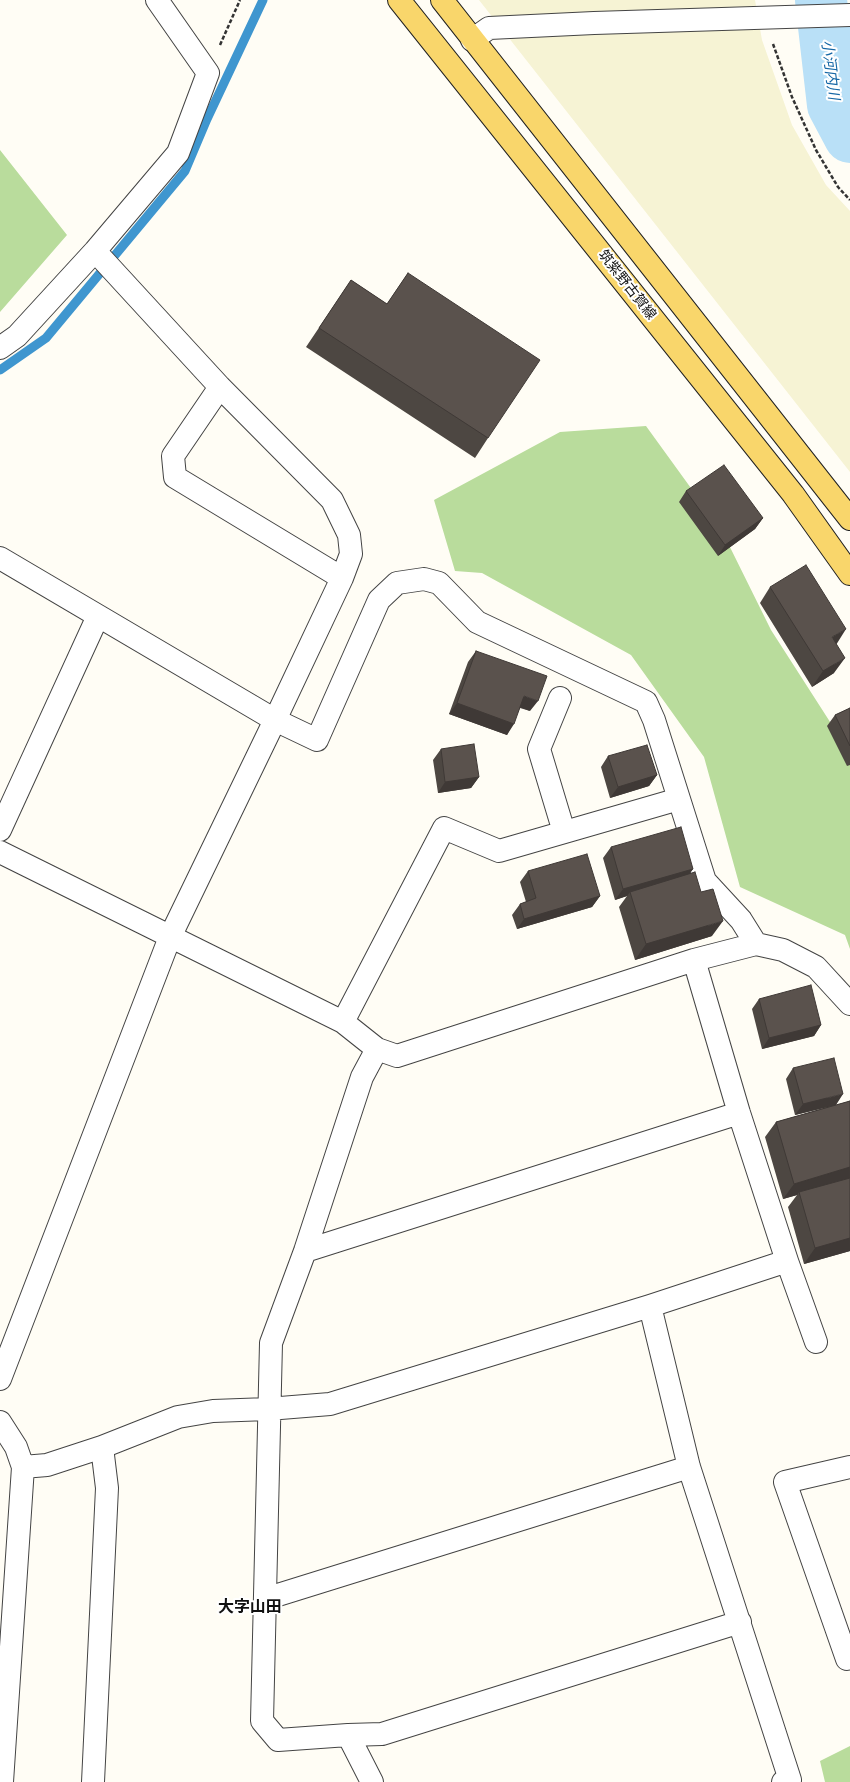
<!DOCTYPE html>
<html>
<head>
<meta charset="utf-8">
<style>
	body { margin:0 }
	canvas { display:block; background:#fffdf5 }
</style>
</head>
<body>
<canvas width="850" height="1782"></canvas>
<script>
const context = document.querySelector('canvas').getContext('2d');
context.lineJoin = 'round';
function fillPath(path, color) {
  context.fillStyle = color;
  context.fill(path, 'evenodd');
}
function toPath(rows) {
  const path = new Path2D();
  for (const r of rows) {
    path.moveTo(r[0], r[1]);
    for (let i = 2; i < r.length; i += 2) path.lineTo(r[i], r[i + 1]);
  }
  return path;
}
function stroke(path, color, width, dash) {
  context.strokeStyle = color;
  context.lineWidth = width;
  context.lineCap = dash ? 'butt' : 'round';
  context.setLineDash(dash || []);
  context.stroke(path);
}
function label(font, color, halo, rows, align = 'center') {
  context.font = font + ' "Zilla Slab","Noto Sans JP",serif';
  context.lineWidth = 4;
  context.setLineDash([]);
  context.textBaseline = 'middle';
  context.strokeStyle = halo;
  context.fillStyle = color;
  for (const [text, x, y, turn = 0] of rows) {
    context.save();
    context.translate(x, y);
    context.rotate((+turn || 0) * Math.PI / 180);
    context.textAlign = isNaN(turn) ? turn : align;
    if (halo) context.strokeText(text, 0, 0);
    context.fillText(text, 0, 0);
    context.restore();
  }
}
const farmland = toPath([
	[479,0,755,0,762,40,792,125,826,185,850,211,850,472]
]);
const forest = toPath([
	[0,150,67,235,0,312],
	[646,426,722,531,771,630,850,753,850,949,845,935,740,887,704,757,631,655,482,573,455,571,434,500,560,432],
	[850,1746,850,1782,825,1782,820,1761]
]);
const stream = toPath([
	[0,370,46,338,185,171,207,119,263,0]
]);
const river = toPath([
	[821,0,833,105,850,137]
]);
const path = toPath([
	[773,44,792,97,816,150,838,187,850,200],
	[220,45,240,0]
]);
const street = toPath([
	[472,40,489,28,594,23,850,15],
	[0,348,17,336,95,251,178,153,208,73,157,0],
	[220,387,173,456,175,477,342,578],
	[0,558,275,720,317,740,379,600,397,583,424,579,439,583,477,622,646,702,654,720,705,881,741,920,756,944],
	[560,698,539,749,564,832],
	[0,830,98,616],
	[0,852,343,1022,377,1049,397,1056,694,960,756,944,783,950,816,967,850,1004],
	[343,1022,444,828,499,851,679,799],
	[305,1251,739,1113],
	[787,1261,816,1342],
	[650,1306,689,1467,790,1780,783,1782],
	[0,1379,170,937,275,720,342,578,351,554,349,535,332,500,220,387,95,251],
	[0,1422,16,1447,23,1467],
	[265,1599,689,1467],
	[847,1659,785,1482,850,1467],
	[348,1735,382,1734,740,1622],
	[2,1782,23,1467,47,1465,102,1447,178,1417,213,1411,268,1409,330,1404,650,1306,787,1261,739,1113,694,960],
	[93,1782,107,1488,102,1447],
	[372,1782,348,1735,278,1740,262,1721,271,1343,305,1251,362,1077,377,1049]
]);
const primary = toPath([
	[399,0,793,494,850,574],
	[442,0,850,519]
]);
const wall = toPath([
	[408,273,488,438,475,458,306,347,351,280,387,304],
	[686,491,763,518,755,529,718,556,679,502],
	[770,587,836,643,834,673,812,687,760,603],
	[476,651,530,711,520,708,507,735,449,714,468,662],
	[850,708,850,765,847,766,827,726,835,715],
	[441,749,479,777,471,788,438,793,433,760],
	[608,756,657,775,649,786,610,798,601,767],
	[611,847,693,869,690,873,712,936,635,960,619,907,627,896,615,900,603,858],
	[528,871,600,896,592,907,517,929,512,915,520,904,526,902,520,882],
	[759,999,821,1025,814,1036,762,1049,752,1009],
	[793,1068,836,1105,850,1101,850,1251,804,1264,788,1207,797,1195,783,1199,765,1137,776,1122,828,1107,795,1115,786,1079]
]);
const shadedWall = toPath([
	[763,518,755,529,718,556,725,545],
	[846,629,836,645,832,637],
	[845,658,834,673,812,687,823,671],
	[524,696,538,701,530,711,517,706],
	[457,703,514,724,507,735,449,714],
	[657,775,649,786,610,798,618,787],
	[479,777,471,788,438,793,445,782],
	[693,869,685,880,630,892,627,896,615,900,623,889],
	[600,896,592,907,517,929,524,919],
	[723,921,712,936,635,960,646,944],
	[821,1025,814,1036,762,1049,769,1038],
	[843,1094,836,1105,795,1115,803,1104],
	[850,1167,850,1180,799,1192,797,1195,783,1199,794,1184],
	[850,1238,850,1251,804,1264,815,1248]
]);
const building = toPath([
	[408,273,540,360,488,438,319,328,351,280,387,304,408,273],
	[724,465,763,518,725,545,686,491,724,465],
	[806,565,846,629,832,637,845,658,823,671,770,587,806,565],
	[476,651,547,676,538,701,524,696,514,724,457,703,476,651],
	[850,708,850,746,835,715,850,708],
	[474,744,479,777,445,782,441,749,474,744],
	[647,745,657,775,618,787,608,756,647,745],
	[681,827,693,869,623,889,611,847,681,827],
	[587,854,600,896,524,919,520,904,536,898,528,871,587,854],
	[695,872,701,892,713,889,723,921,646,944,630,892,695,872],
	[811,985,821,1025,769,1038,759,999,811,985],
	[834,1058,843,1094,803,1104,793,1068,834,1058],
	[850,1101,850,1167,794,1184,776,1122,850,1101],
	[850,1178,850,1238,815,1248,799,1192,850,1178]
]);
const streetNames = [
	["筑紫野古賀線",627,285,52]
];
const waterNames = [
	["小河内川",830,70,83]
];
const quarterNames = [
	["大字山田",250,1607]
];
fillPath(farmland, '#f6f3d4');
fillPath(forest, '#b9dc9c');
stroke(stream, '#3f96cf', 9);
stroke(river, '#b9e0f7', 52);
stroke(street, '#444', 24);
stroke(primary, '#222', 24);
stroke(path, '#333', 2.5, [4, 2]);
stroke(street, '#fff', 22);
stroke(primary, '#f9d66b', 22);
fillPath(wall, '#4d4742');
fillPath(shadedWall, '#3f3936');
fillPath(building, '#5a524d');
stroke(building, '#3f3936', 1);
label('14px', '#111', '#fff', streetNames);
label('italic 15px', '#1768a6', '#fff', waterNames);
label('bold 16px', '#111', '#fff', quarterNames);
</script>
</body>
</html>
